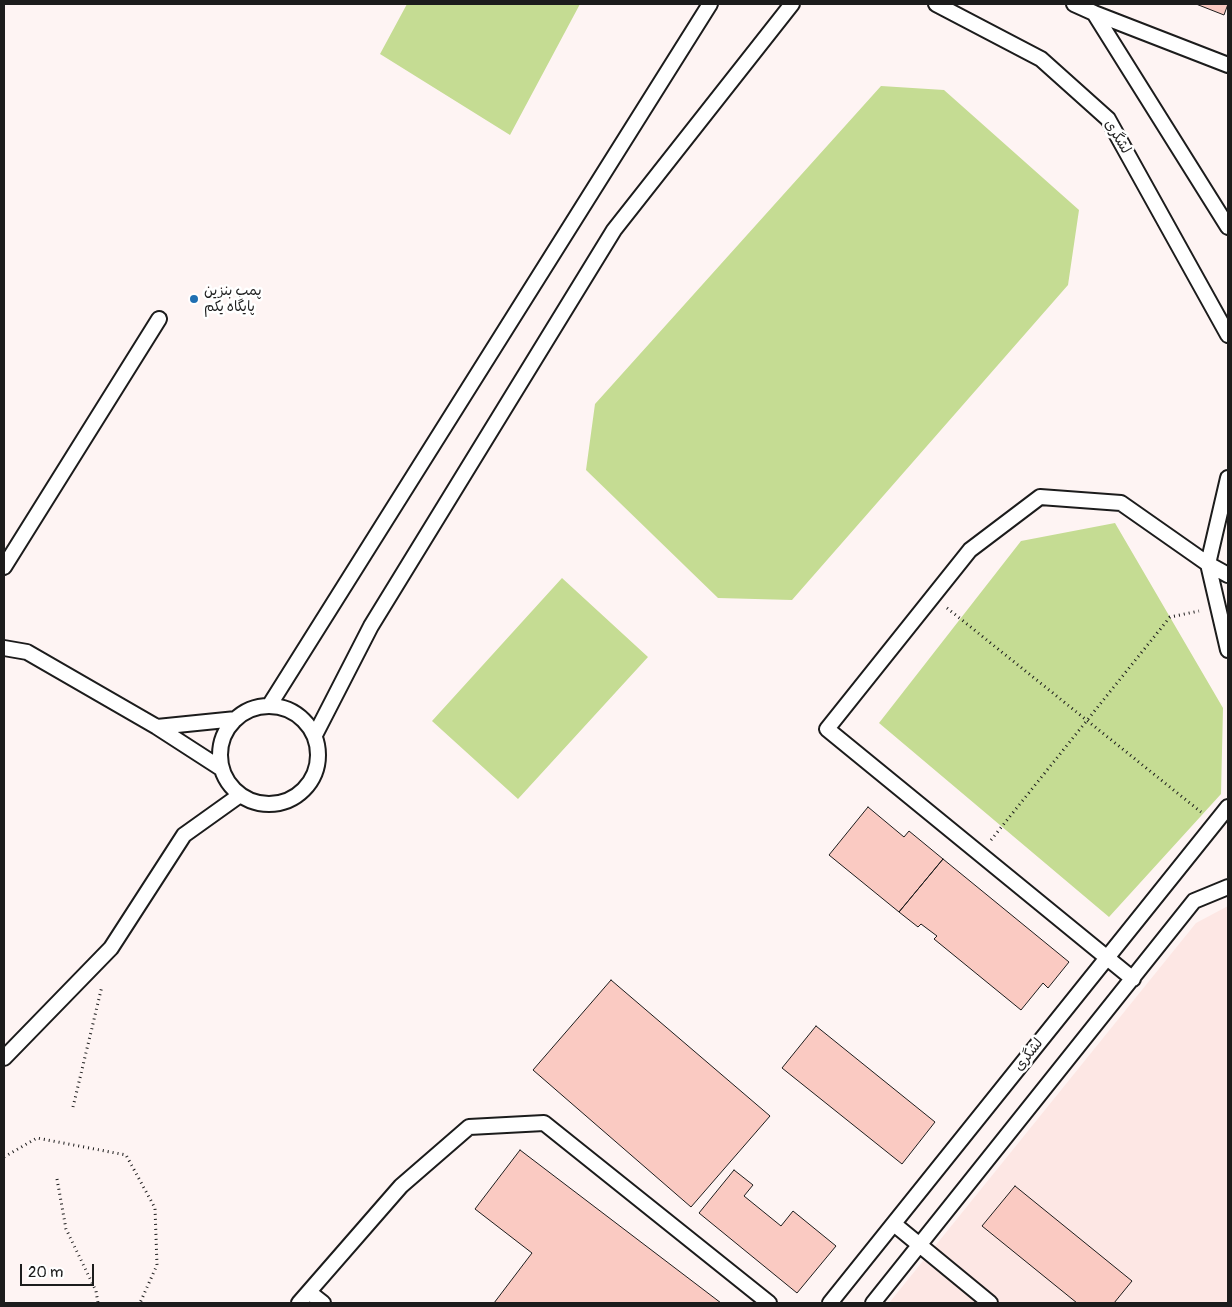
<!DOCTYPE html>
<html>
<head>
<meta charset="utf-8">
<style>
	body { margin:0 }
	#map { position:relative; width:1232px; height:1307px; overflow:hidden; background:#fef4f3; font-family:Pangolin,sans-serif }
	canvas { display:block }
	.frame { position:absolute; inset:0; border:5px solid #1c1c1c; pointer-events:none }
	.scale { position:absolute; left:20px; top:1264px; width:74px; height:22px; box-sizing:border-box; border:2px solid #1c1c1c; border-top:0; padding-left:6px; font-size:15px; line-height:18px; white-space:nowrap; color:#1c1c1c; -webkit-text-stroke:4px #fff; paint-order:stroke }
</style>
</head>
<body>
<div id="map">
<canvas width="1232" height="1307"></canvas>
<div class="frame"></div>
<div class="scale">20 m</div>
</div>
<script>
const context = document.querySelector('canvas').getContext('2d');
context.lineJoin = 'round';
function fillPath(path, color) {
  context.fillStyle = color;
  context.fill(path, 'evenodd');
}
function toPath(rows) {
  const path = new Path2D();
  for (const r of rows) {
    if (r.length === 3) {
      path.moveTo(r[0] + r[2], r[1]);
      path.arc(r[0], r[1], r[2], 0, 2 * Math.PI);
      continue;
    }
    path.moveTo(r[0], r[1]);
    for (let i = 2; i < r.length; i += 2) path.lineTo(r[i], r[i + 1]);
  }
  return path;
}
function stroke(path, color, width, dash) {
  context.strokeStyle = color;
  context.lineWidth = width;
  context.lineCap = dash ? 'butt' : 'round';
  context.setLineDash(dash || []);
  context.stroke(path);
}
function label(font, color, halo, rows, align = 'center') {
  context.font = font + ' Pangolin,"Playpen Sans Arabic",sans-serif';
  context.lineWidth = 5;
  context.setLineDash([]);
  context.textBaseline = 'middle';
  context.strokeStyle = halo;
  context.fillStyle = color;
  for (const [text, x, y, turn = 0] of rows) {
    context.save();
    context.translate(x, y);
    context.rotate((+turn || 0) * Math.PI / 180);
    context.textAlign = isNaN(turn) ? turn : align;
    if (halo) context.strokeText(text, 0, 0);
    context.fillText(text, 0, 0);
    context.restore();
  }
}
const built = toPath([
	[1228,906,1228,1303,889,1303,1196,923]
]);
const green = toPath([
	[407,4,580,4,510,135,380,54],
	[881,86,944,90,1079,210,1068,285,792,600,718,598,586,470,595,404],
	[1115,523,1223,708,1221,794,1109,917,879,723,1021,541],
	[562,578,648,657,518,799,432,721]
]);
const building = toPath([
	[1196,4,1228,4,1224,15,1196,4],
	[868,807,904,837,909,831,943,859,899,912,829,855,868,807],
	[943,859,1069,962,1048,988,1043,983,1021,1010,934,939,937,936,921,924,918,927,899,912,943,859],
	[611,980,770,1116,691,1207,533,1070,611,980],
	[816,1026,935,1122,902,1164,782,1068,816,1026],
	[520,1150,721,1303,494,1303,532,1253,475,1209,520,1150],
	[734,1170,753,1185,744,1196,781,1226,793,1211,836,1246,797,1293,699,1213,734,1170],
	[1015,1186,1132,1281,1114,1303,1077,1303,982,1226,1015,1186]
]);
const path = toPath([
	[947,608,1201,812],
	[991,840,1170,617,1199,611],
	[73,1107,102,986],
	[4,1157,37,1138,126,1155,155,1208,157,1265,140,1303],
	[57,1179,66,1229,96,1291,98,1303]
]);
const service = toPath([
	[936,4,1041,59,1108,119,1228,335],
	[1074,4,1094,13,1228,227],
	[1094,13,1228,65],
	[1228,478,1208,564,1228,650],
	[4,567,159,319],
	[4,648,27,652,157,727],
	[269,755,49],
	[269,706,710,4],
	[315,735,371,626,614,230,792,4],
	[222,769,157,727,236,719],
	[1133,979,827,729,970,550,1040,497,1121,503,1208,564,1228,575],
	[4,1058,111,948,184,835,240,795],
	[894,1224,990,1303],
	[309,1292,323,1303],
	[299,1303,401,1186,469,1127,544,1123,769,1303],
	[830,1303,1228,807],
	[873,1303,1194,901,1228,887]
]);
const markers = [
	[194,299,5,"#1f6fb2"]
];
const streetNames = [
	["لشگری",1117,137,59],
	["لشگری",1029,1055,-51]
];
const poiNames = [
	["پمپ بنزين",204,291],
	["پايگاه يكم",204,307]
];
fillPath(built, '#fde7e4');
fillPath(green, '#c5dc93');
fillPath(building, '#facac2');
stroke(building, '#1c1c1c', 1);
stroke(service, '#1c1c1c', 18);
stroke(path, '#1c1c1c', 3, [1, 4]);
stroke(service, '#fff', 14);
for (const [x, y, r, color] of markers) {
  const dot = new Path2D();
  dot.arc(x, y, r, 0, 2 * Math.PI);
  context.fillStyle = color;
  context.fill(dot);
  stroke(dot, '#fff', 2);
}
label('14px', '#1c1c1c', '#fff', streetNames);
label('14px', '#1c1c1c', '#fff', poiNames, 'left');
</script>
</body>
</html>
